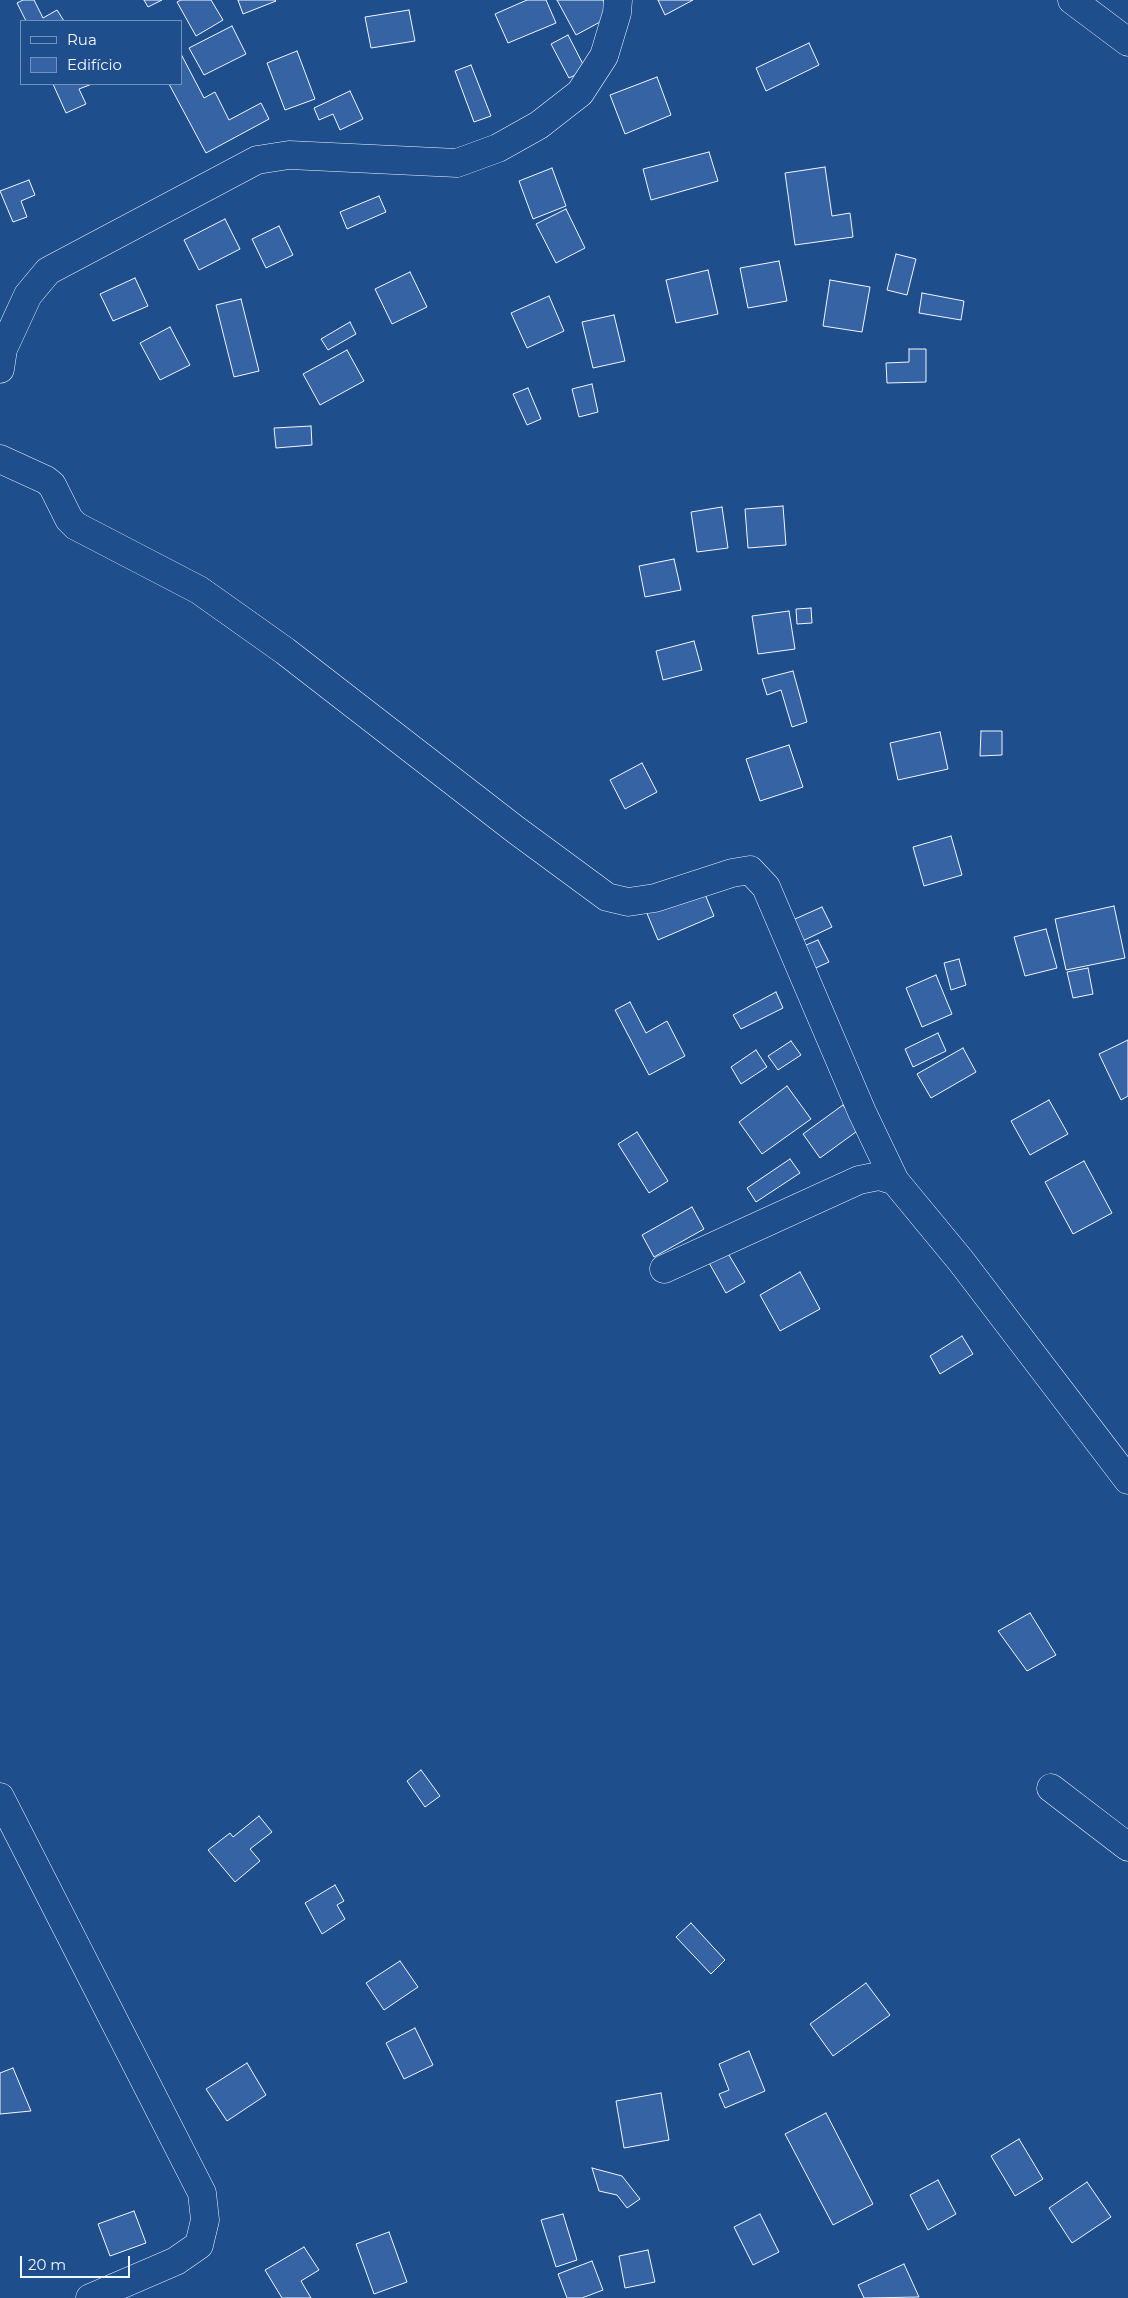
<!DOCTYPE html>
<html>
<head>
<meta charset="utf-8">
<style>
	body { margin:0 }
	#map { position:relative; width:1128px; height:2298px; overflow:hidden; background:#1f4e8c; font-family:Montserrat,sans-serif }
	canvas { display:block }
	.legend { position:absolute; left:20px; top:20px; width:162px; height:65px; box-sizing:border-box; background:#1f4e8c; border:1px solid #7391ba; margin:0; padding:6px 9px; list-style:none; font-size:15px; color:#f2f6ff }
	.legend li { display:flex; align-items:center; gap:10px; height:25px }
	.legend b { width:25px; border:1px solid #7391ba }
	.scale { position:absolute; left:20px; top:2256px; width:110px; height:22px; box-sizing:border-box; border:2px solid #f2f6ff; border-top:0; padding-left:6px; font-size:15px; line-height:18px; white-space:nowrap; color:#f2f6ff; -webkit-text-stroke:4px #1f4e8c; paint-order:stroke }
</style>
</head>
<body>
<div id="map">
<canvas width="1128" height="2298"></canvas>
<ul class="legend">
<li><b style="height:6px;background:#1f4e8c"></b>Rua</li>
<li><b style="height:14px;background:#3563a3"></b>Edifício</li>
</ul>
<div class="scale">20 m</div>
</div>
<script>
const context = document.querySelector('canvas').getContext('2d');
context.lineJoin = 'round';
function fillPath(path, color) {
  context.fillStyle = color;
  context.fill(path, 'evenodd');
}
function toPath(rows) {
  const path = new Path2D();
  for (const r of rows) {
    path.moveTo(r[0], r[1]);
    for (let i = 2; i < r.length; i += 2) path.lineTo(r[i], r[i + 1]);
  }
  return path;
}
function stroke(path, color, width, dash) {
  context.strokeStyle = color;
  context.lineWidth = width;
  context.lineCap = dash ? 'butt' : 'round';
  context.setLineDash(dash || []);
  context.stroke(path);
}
const building = toPath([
	[23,0,34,0,43,18,57,10,64,21,26,21,17,3,23,0],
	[144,0,162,0,148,7,144,0],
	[181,0,211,0,223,20,196,36,177,2,181,0],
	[238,0,275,0,276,1,243,14,238,0],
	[527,0,546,0,556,23,508,43,495,14,527,0],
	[557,0,603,0,611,16,576,35,557,0],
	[658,0,693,0,665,15,658,0],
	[409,10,415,41,371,48,365,17,409,10],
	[232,26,246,54,204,75,189,48,232,26],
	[568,35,586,70,569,78,551,44,568,35],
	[809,43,819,65,766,91,756,68,809,43],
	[297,51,315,99,285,110,267,63,297,51],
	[181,54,204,98,215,92,229,120,261,103,269,119,206,153,169,84,181,84,181,54],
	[471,65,491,116,474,122,455,71,471,65],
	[657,77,671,115,625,134,610,95,657,77],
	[53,84,92,84,79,89,86,104,66,113,53,84],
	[350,91,363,119,340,130,333,114,319,120,314,108,350,91],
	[709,152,718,181,651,200,643,169,709,152],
	[825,167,832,216,850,213,853,237,795,245,785,173,825,167],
	[552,168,566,206,533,219,519,181,552,168],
	[29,180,35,195,21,201,27,217,13,222,0,191,29,180],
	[379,196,386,212,347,229,340,212,379,196],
	[566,209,585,248,556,263,536,224,566,209],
	[225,219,240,249,199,270,184,240,225,219],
	[279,226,293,255,266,268,252,239,279,226],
	[896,254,916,259,907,295,887,290,896,254],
	[779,261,787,301,748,308,740,268,779,261],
	[708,270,718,314,676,323,666,280,708,270],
	[410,272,427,307,392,324,375,289,410,272],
	[135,278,148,306,113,321,100,294,135,278],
	[830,280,870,287,862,332,823,326,830,280],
	[922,293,964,301,961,320,919,313,922,293],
	[549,296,564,331,527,348,511,313,549,296],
	[241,299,259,371,234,377,216,305,241,299],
	[614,315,625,361,593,368,582,322,614,315],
	[350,322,356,334,328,350,321,339,350,322],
	[170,327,190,365,160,380,140,343,170,327],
	[909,349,926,349,926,382,887,383,886,363,909,362,909,349],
	[347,350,364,381,320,405,303,374,347,350],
	[592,384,598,412,579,417,572,389,592,384],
	[528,388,541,419,527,425,513,394,528,388],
	[311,426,312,445,276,448,274,428,311,426],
	[783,506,786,545,748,548,745,509,783,506],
	[722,507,728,548,697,552,691,512,722,507],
	[674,559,681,590,645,597,639,566,674,559],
	[811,608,812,623,797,624,796,609,811,608],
	[789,611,795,649,758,654,752,616,789,611],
	[694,641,702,670,663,680,656,651,694,641],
	[793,671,807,722,792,727,781,690,767,695,762,679,793,671],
	[981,731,1002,731,1002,755,980,756,981,731],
	[940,732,948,769,898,780,890,743,940,732],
	[789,745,803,787,760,801,746,759,789,745],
	[642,763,657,792,625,809,610,780,642,763],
	[951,836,962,875,924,886,913,847,951,836],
	[702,887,714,916,658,940,646,911,702,887],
	[1114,906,1125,958,1066,970,1055,919,1114,906],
	[822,907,832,927,796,944,786,923,822,907],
	[1046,929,1057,968,1025,976,1014,937,1046,929],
	[818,940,829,962,809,971,799,948,818,940],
	[959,959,966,985,951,990,944,963,959,959],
	[1088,968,1093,994,1073,998,1067,972,1088,968],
	[936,975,952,1014,922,1027,906,988,936,975],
	[776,992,783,1008,741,1029,733,1015,776,992],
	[630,1002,646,1033,667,1021,685,1056,649,1075,615,1010,630,1002],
	[938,1033,946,1051,913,1067,905,1049,938,1033],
	[1128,1040,1128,1096,1121,1100,1099,1054,1128,1040],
	[791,1041,801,1055,778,1070,768,1056,791,1041],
	[963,1048,976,1072,931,1098,917,1074,963,1048],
	[756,1050,767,1067,741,1084,731,1067,756,1050],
	[787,1086,811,1119,762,1154,739,1122,787,1086],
	[1049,1100,1068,1134,1030,1155,1011,1121,1049,1100],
	[843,1105,860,1129,820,1158,803,1134,843,1105],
	[637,1132,668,1181,649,1193,618,1144,637,1132],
	[790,1159,800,1173,756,1202,747,1188,790,1159],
	[1084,1161,1112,1213,1073,1234,1045,1182,1084,1161],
	[692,1207,704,1229,654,1257,642,1235,692,1207],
	[726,1250,745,1282,726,1293,708,1261,726,1250],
	[800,1272,820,1309,780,1331,760,1295,800,1272],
	[962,1336,973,1354,940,1374,930,1356,962,1336],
	[1030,1613,1056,1655,1027,1671,998,1631,1030,1613],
	[421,1770,440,1796,425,1807,407,1781,421,1770],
	[259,1816,272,1832,250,1849,260,1861,235,1882,208,1850,230,1833,233,1837,259,1816],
	[335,1885,344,1901,337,1905,345,1919,322,1934,305,1903,335,1885],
	[691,1923,725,1960,711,1974,676,1937,691,1923],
	[400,1961,418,1987,384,2010,366,1983,400,1961],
	[866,1983,890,2015,833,2056,810,2024,866,1983],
	[415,2028,433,2065,404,2079,386,2043,415,2028],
	[749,2051,765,2091,725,2108,719,2094,729,2090,719,2064,749,2051],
	[247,2063,266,2095,227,2121,206,2089,247,2063],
	[13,2068,31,2111,0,2114,0,2073,13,2068],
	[661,2093,669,2140,624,2148,616,2101,661,2093],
	[826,2113,873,2204,833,2225,785,2134,826,2113],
	[1019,2139,1043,2179,1015,2196,991,2156,1019,2139],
	[592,2168,622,2176,640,2199,627,2208,617,2195,599,2191,592,2168],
	[938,2180,956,2214,928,2230,910,2195,938,2180],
	[1087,2182,1111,2217,1072,2243,1049,2208,1087,2182],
	[134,2211,146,2243,110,2256,98,2224,134,2211],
	[563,2214,577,2260,556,2267,541,2220,563,2214],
	[760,2214,779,2252,753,2265,734,2227,760,2214],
	[389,2232,407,2282,374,2294,356,2244,389,2232],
	[304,2247,319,2270,301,2281,311,2298,282,2298,265,2270,304,2247],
	[648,2250,655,2282,625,2288,619,2256,648,2250],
	[592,2261,603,2290,582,2298,567,2298,558,2274,592,2261],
	[904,2264,919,2297,864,2298,858,2285,904,2264]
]);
const minor = toPath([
	[1072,0,1128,42],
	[0,369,3,349,28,295,48,271,257,160,289,155,457,163,498,148,539,125,580,93,604,56,617,13,618,0],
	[0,459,46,480,52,485,69,519,76,526,199,590,285,651,516,830,607,897,628,902,655,898,732,873,750,870,766,887,862,1112,895,1181],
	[664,1269,859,1180,879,1176,895,1181,961,1261,1128,1480],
	[1051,1788,1128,1847],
	[0,1797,202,2193,205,2220,199,2245,176,2261,90,2298]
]);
fillPath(building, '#3563a3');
stroke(building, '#f2f6ff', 1);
stroke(minor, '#f2f6ff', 29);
stroke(minor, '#1f4e8c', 28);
</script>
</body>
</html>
